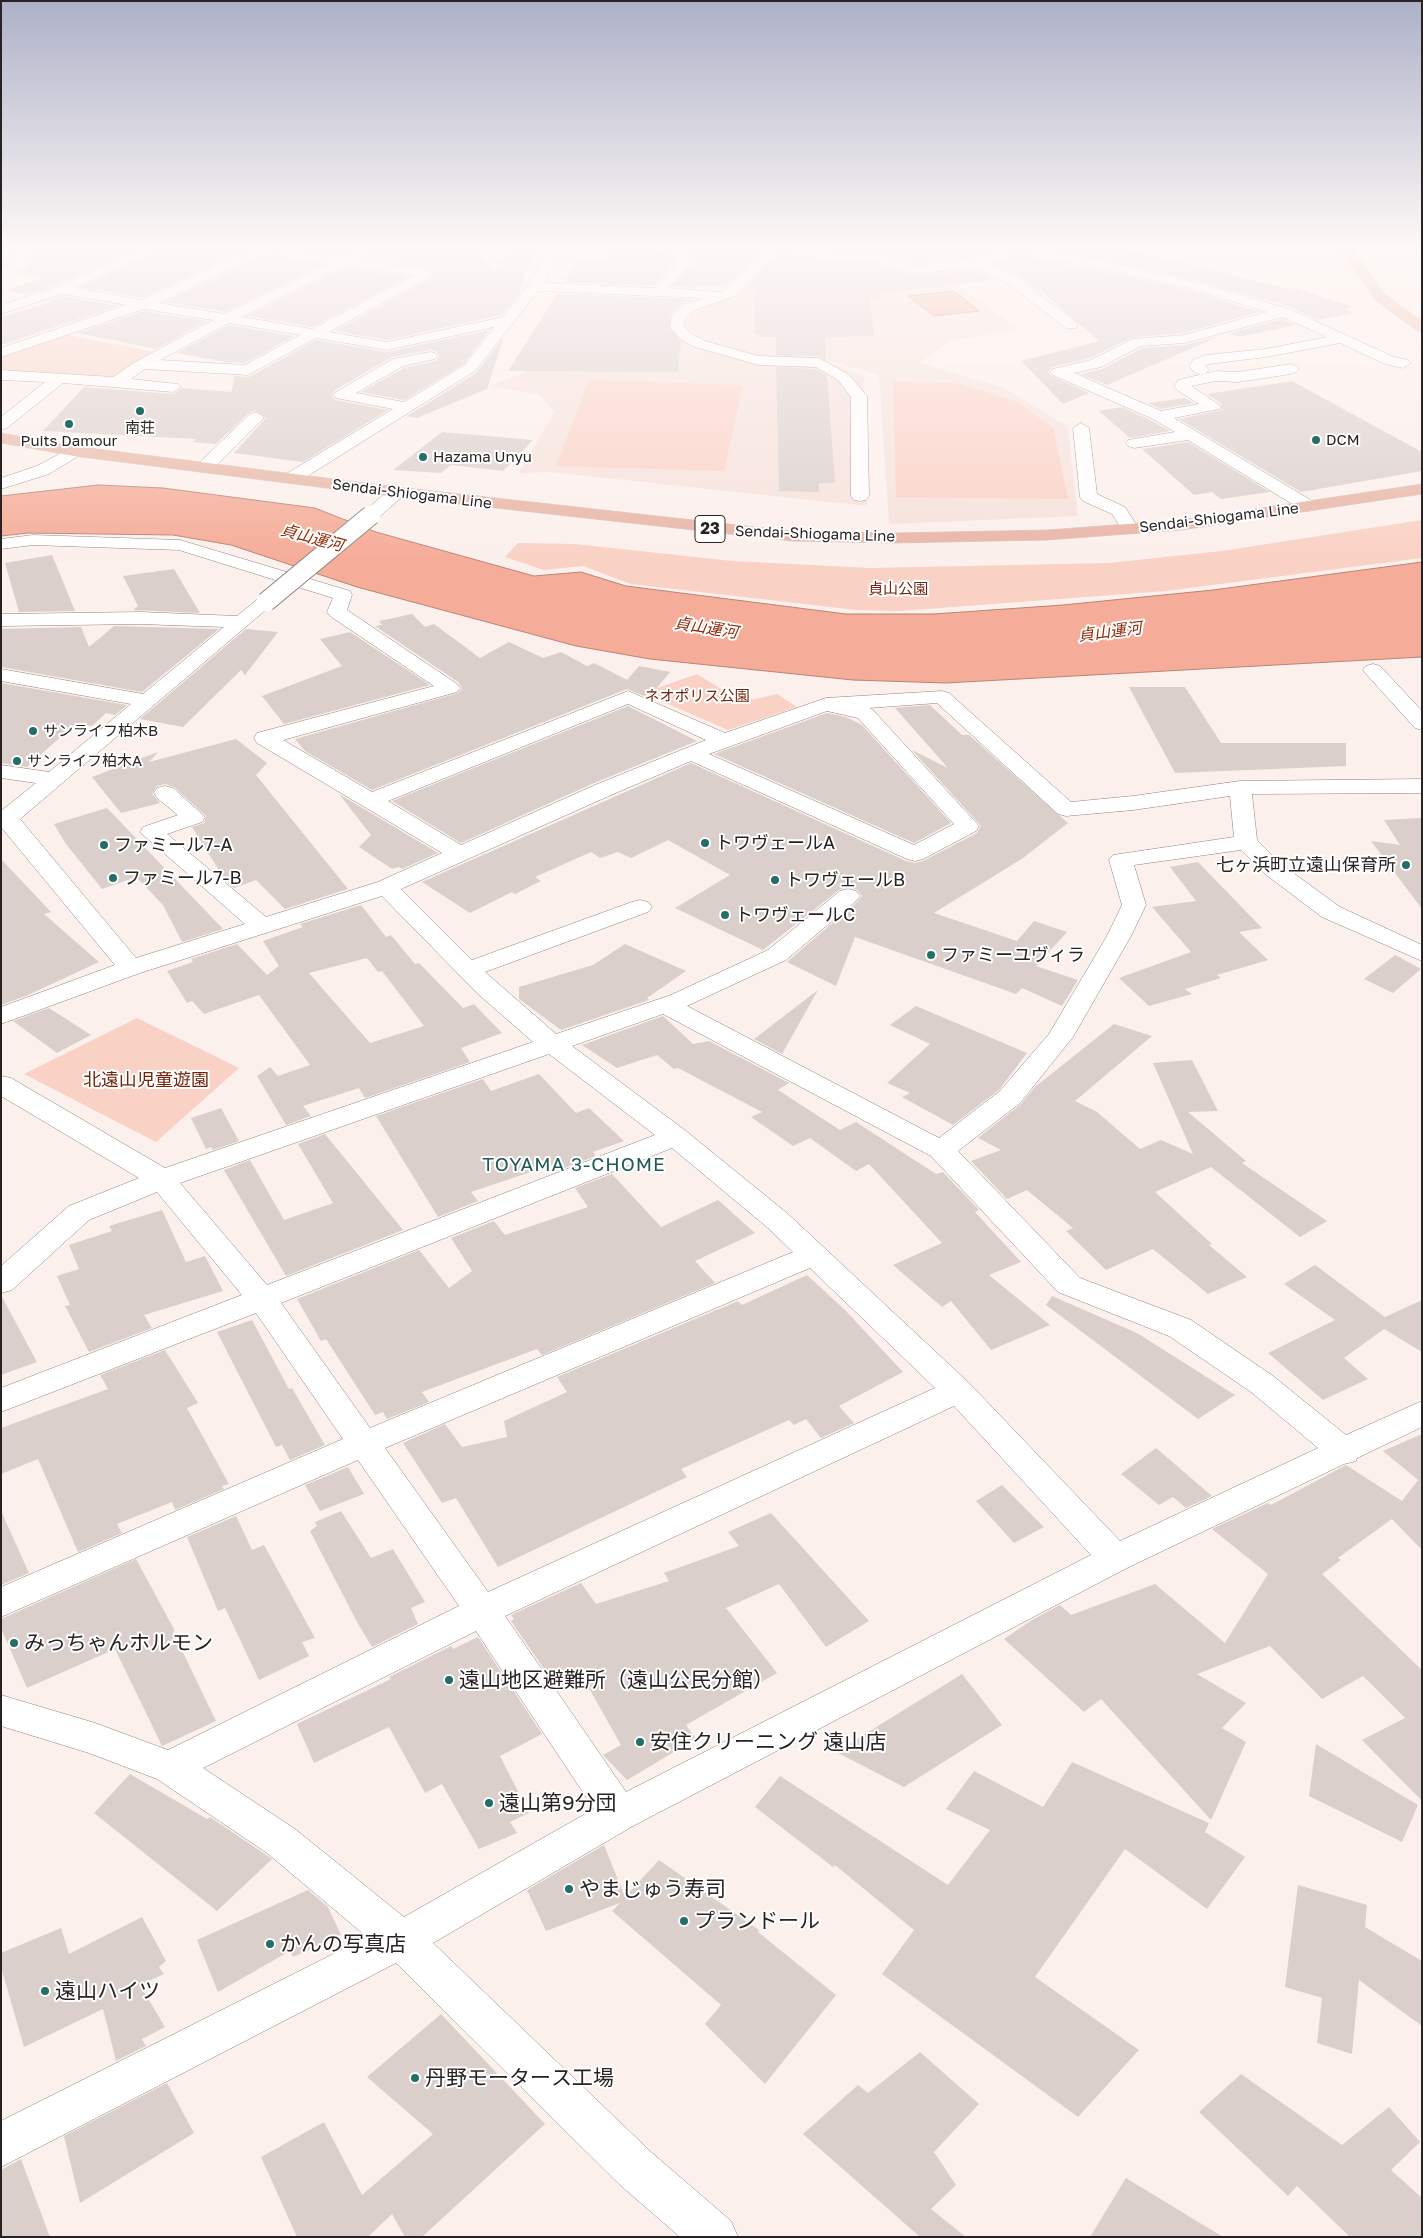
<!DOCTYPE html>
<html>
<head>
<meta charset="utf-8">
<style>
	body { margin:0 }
	#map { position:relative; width:1423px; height:2238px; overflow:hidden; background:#fcf0ec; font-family:"Golos Text",sans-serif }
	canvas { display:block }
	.frame { position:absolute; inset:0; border:2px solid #282322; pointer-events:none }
</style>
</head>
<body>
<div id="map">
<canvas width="1423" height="2238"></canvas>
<div class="frame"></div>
</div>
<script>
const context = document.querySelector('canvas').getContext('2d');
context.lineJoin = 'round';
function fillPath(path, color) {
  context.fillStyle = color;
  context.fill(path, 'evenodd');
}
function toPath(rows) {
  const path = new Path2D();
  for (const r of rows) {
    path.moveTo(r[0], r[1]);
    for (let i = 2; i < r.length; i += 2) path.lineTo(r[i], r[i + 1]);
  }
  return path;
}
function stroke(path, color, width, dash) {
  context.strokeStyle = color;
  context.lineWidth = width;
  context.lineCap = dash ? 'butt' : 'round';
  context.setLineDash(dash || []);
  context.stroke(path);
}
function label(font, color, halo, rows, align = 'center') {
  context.font = font + ' "Golos Text","Noto Sans JP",sans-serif';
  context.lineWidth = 4;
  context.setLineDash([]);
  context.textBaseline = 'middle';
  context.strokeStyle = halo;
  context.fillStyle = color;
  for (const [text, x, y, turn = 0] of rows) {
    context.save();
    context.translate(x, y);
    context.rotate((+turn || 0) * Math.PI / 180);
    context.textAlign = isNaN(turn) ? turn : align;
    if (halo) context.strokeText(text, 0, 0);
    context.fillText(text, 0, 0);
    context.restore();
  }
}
const built = toPath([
	[787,254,881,264,909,274,942,273,1016,328,949,342,920,363,1005,388,1068,427,1078,516,889,524,879,375,834,362,763,358,707,342,686,327,690,315,714,303,740,293,775,257],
	[671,314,670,327,717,352,814,365,833,364,864,375,867,506,550,472,519,473,554,412,538,394,490,386]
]);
const green = toPath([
	[626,247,670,255,677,261,660,278,597,276,607,249],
	[68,335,155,352,121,376,106,379,1,372,1,357],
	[589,380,743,385,724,471,556,466],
	[893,382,956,383,1018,402,1053,428,1068,499,896,497],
	[1422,520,1422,558,1166,591,899,611,856,610,631,584,583,566,544,570,505,557,518,543,575,544,732,561,871,568,1108,563,1222,551],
	[697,674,742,702,777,694,797,707,728,730,643,693],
	[137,1018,239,1068,156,1142,24,1074]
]);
const water = toPath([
	[954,291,979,311,934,316,908,296,954,291],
	[98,485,163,488,315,508,376,532,534,576,581,572,626,586,846,614,934,614,1063,605,1213,590,1422,562,1422,657,946,683,853,680,650,659,576,646,357,587,231,545,173,535,28,533,1,536,1,496,98,485]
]);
const building = toPath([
	[48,246,146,246,55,285,26,295,7,290,42,278,17,274,27,271,33,254,30,248],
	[170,246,254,246,142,298,82,287],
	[288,246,331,246,353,249,342,255],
	[383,246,476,247,493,273,515,246,535,246,519,294,502,315,387,340,335,331,437,275,428,268,364,258],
	[673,246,766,246,725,287,696,285,696,288,673,286,700,255,696,251],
	[794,246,995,246,997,248,973,258,915,264,878,253],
	[1036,246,1108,246,1144,253,1292,290,1292,287,1354,307,1346,309,1354,313,1318,320,1290,307,1204,282],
	[9,250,15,255,12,262,1,266,1,251],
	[653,254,678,259,654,286,564,282,579,258,640,261],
	[1015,254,1137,278,1194,292,1260,312,1184,333,1133,337,1090,358,1053,367,1048,372,1052,376,1089,393,1063,404,1021,361,1099,341,1039,289,1036,289,1018,275,992,264],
	[265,255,324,264,225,312,165,302],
	[777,256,877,265,914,276,973,270,996,280,878,293,878,298,870,298,874,335,825,338,826,360,819,356,776,355,776,337,760,337,759,334,755,334,755,290,745,289],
	[346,267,408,277,312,327,248,316],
	[557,294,693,299,685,302,670,315,669,328,681,342,678,372,508,371],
	[62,296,118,306,1,345,1,317,53,302,47,301],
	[144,311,207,321,156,349,77,333],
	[1283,319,1296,325,1239,337,1229,333],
	[229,325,294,336,245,363,225,362,177,353],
	[489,330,464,364,404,400,361,392,404,368,435,361,439,357,437,352,430,350,392,357,335,390,332,396,336,400,388,410,303,462,234,453,266,418,255,410,249,413,216,444,193,442,196,439,43,431,84,387,173,394,182,388,232,392,234,376,249,377,316,340,387,352],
	[1220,336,1107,385,1080,374,1102,369,1142,348,1185,345],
	[504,337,487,389,417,418,407,416,476,373],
	[776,367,815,369,827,376,835,483,819,483,819,492,779,491],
	[1292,381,1422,452,1422,471,1301,492,1179,419,1221,410,1222,404,1207,394],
	[1185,398,1194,403,1161,409,1148,403],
	[1122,407,1152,421,1170,431,1130,438,1099,411],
	[442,432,533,440,503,471,451,465,441,473,393,470],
	[1188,442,1270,492,1221,499,1212,492,1194,495,1142,449],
	[52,555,75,611,19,612,5,563],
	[174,569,200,613,133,610,138,606,123,576],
	[412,614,425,627,434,624,480,658,509,642,543,658,561,652,587,666,594,663,627,680,639,666,670,672,649,698,627,689,372,790,305,751,295,739,458,693,462,688,458,682,375,626,382,625,379,621],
	[114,626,219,629,142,692,1,667,1,629,81,627,89,647],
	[246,629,278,632,245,675,241,670,183,727,140,719],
	[350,632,430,685,284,724,262,696,342,666,320,639],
	[1,683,127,705,115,715,106,713,92,726,75,724,27,767,1,763],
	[1129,687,1185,687,1221,743,1346,743,1346,766,1175,773],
	[930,705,962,735,969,735,1068,823,1023,858,934,913,1017,941,1034,921,1067,932,1036,966,1078,980,1062,1006,1022,988,1016,994,855,937,836,986,787,962,857,902,862,896,857,890,848,887,839,890,763,950,675,908,730,875,668,840,631,858,618,852,600,858,591,852,535,877,541,881,515,894,512,892,470,913,422,882,691,763,906,861,915,863,923,861,977,833,981,826,912,750,948,768,895,708],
	[628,706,697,741,594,783,461,843,392,801],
	[827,713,846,717,862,725,951,823,914,843,714,754],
	[236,739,267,763,256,775,348,889,285,909,256,880,234,888,225,880,192,827,204,823,206,816,174,787,165,784,157,786,152,794,160,803,121,813,92,777,158,752,149,762],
	[339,794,438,853,402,869,399,867,392,869,359,847,371,835],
	[107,808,223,929,182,942,163,905,136,877,102,889,66,844,54,824],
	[1422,818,1422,909,1371,841,1400,845,1384,820],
	[1,859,51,912,44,914,99,962,28,995,1,1005],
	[1198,862,1262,928,1239,932,1268,960,1217,975,1221,978,1185,989,1192,994,1149,1006,1119,978,1191,952,1152,907,1196,901,1170,867],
	[361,905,386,937,391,935,415,964,419,963,463,1008,474,1004,502,1033,461,1048,470,1062,365,1098,359,1088,303,1106,311,1116,286,1125,257,1076,270,1067,278,1076,310,1065,259,995,204,1014,192,1001,187,1003,167,971,193,962,191,959,237,944,267,975,279,966,263,941,303,927,300,924],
	[367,958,378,972,382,971,424,1026,370,1043,309,973],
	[625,944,686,971,647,998,649,1000,561,1030,519,999,519,987,593,965],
	[1395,955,1421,969,1393,993,1364,979],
	[818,990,782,1054,754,1039],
	[916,1006,1027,1053,999,1090,953,1125,902,1097,910,1093,887,1083,930,1044,890,1025],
	[49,1008,91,1035,57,1053,13,1021],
	[663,1016,693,1044,709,1041,789,1083,778,1090,840,1130,856,1122,936,1174,943,1172,979,1210,975,1212,1021,1262,989,1275,1050,1325,991,1350,951,1301,942,1307,893,1265,942,1243,869,1164,856,1171,810,1138,793,1146,751,1117,762,1112,678,1068,674,1069,657,1055,617,1068,582,1045],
	[1114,1024,1152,1036,1075,1101,1097,1112,1140,1149,1161,1140,1193,1154,1153,1063,1192,1060,1218,1111,1188,1112,1246,1161,1242,1163,1327,1221,1300,1237,1211,1167,1155,1192,1212,1244,1209,1245,1247,1277,1208,1294,1153,1249,1106,1270,1066,1231,1073,1228,1027,1190,1007,1199,971,1161,1001,1150,978,1138,1021,1104,1035,1087],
	[539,1074,576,1113,589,1108,624,1141,593,1152,596,1156,562,1169,558,1163,471,1192,478,1201,438,1217,376,1116,483,1079,491,1091],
	[221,1108,239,1141,213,1150,211,1147,206,1149,191,1118],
	[325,1134,403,1230,286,1276,224,1170,250,1160,284,1220,333,1203,298,1144],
	[612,1174,661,1227,718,1200,755,1233,695,1261,715,1283,542,1355,537,1349,422,1392,429,1402,387,1419,383,1412,375,1415,326,1339,321,1341,297,1299,419,1250,449,1288,472,1271,451,1238,494,1221,505,1235,588,1207,575,1188],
	[162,1210,186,1262,205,1256,223,1291,144,1315,152,1328,89,1352,65,1306,70,1305,57,1276,79,1269,69,1245,112,1231,109,1226],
	[1315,1265,1385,1317,1422,1300,1422,1352,1384,1329,1344,1358,1368,1379,1323,1400,1268,1353,1335,1320,1284,1284],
	[807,1275,845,1310,903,1372,839,1406,854,1423,821,1438,806,1419,794,1425,789,1420,681,1469,687,1477,498,1567,456,1498,442,1503,403,1443,445,1424,462,1447,507,1437,504,1421,567,1392,557,1377,738,1301,742,1305],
	[1,1295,37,1362,1,1375],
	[1052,1296,1137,1333,1235,1395,1198,1419,1046,1305],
	[252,1320,289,1389,292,1388,325,1445,290,1460,282,1445,276,1447,217,1332],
	[165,1350,198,1403,187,1408,229,1484,222,1486,224,1489,175,1510,172,1502,117,1524,122,1533,78,1552,38,1459,1,1474,1,1428,108,1389,100,1375],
	[1422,1434,1422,1550,1392,1519,1338,1558,1341,1560,1322,1574,1422,1670,1422,1801,1362,1740,1405,1718,1363,1676,1322,1699,1270,1646,1197,1674,1246,1703,1222,1728,1246,1742,1211,1820,1101,1699,1084,1712,1004,1639,1032,1620,1060,1605,1071,1615,1155,1584,1225,1643,1268,1574,1212,1529,1268,1503,1271,1505,1346,1465,1402,1501,1418,1480,1383,1451],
	[1156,1448,1212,1496,1186,1508,1173,1497,1159,1505,1121,1474],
	[348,1467,364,1494,320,1511,305,1485],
	[1002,1485,1044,1527,1014,1543,976,1501],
	[1,1511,29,1573,1,1585],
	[341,1511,371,1558,393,1549,425,1602,411,1608,418,1624,372,1647,357,1622,310,1531,317,1526,315,1522],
	[771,1513,869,1621,826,1647,779,1584,726,1608,777,1673,686,1725,696,1739,627,1780,603,1755,621,1745,581,1674,557,1688,511,1621,514,1619,511,1615,581,1583,596,1604,669,1581,664,1573,739,1546,728,1532],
	[236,1516,252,1550,264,1545,315,1638,302,1642,309,1656,259,1680,225,1608,218,1611,187,1537],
	[136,1559,175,1631,173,1632,216,1721,162,1746,115,1649,27,1688,1,1628,1,1619],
	[478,1637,542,1734,500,1756,529,1813,510,1822,517,1833,479,1849,442,1784,425,1793,389,1727,314,1763,297,1724,391,1679,389,1677,451,1646,453,1649],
	[962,1674,1002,1725,904,1787,836,1752],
	[1316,1744,1418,1805,1402,1842,1309,1796],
	[1072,1762,1209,1823,1205,1832,1245,1857,1207,1909,1125,1849,1035,1977,1139,2050,1078,2117,882,1974,914,1930,835,1865,833,1867,755,1807,780,1776,948,1885,990,1830,946,1809,974,1771,1043,1807],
	[130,1774,207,1819,210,1817,272,1859,217,1911,94,1813],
	[604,1845,625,1897,659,1860,759,1930,758,1932,836,1995,765,2084,705,2024,721,2005,612,1911,620,1903,546,1931,527,1890],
	[1298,1885,1367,1905,1365,1927,1422,1961,1422,2026,1359,1980,1352,2054,1317,2043,1322,1998,1285,1987],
	[308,1890,328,1907,341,1935,293,1957,290,1951,218,1992,197,1940],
	[142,1917,166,1961,159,1967,164,1974,140,1985,165,2027,142,2039,146,2046,116,2061,103,2009,24,2047,1,1967,1,1953,61,1928,69,1954],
	[441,2014,545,2124,422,2237,405,2237,392,2214,368,2237,297,2237,261,2157,324,2122,362,2195,433,2134,367,2077],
	[920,2052,979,2104,934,2152,956,2185,931,2209,966,2237,920,2237,803,2134,858,2085,868,2093],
	[1241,2074,1342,2145,1389,2107,1420,2142,1391,2170,1422,2198,1422,2237,1350,2237,1297,2186,1288,2196,1199,2112],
	[167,2083,194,2133,80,2203,64,2136],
	[21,2159,48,2232,50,2237,1,2237,1,2170],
	[1126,2178,1223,2237,1090,2237]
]);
const minor = toPath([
	[6,246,22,246,29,250,31,253,25,270,1,276,1,268,14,264,17,254,6,246],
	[151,246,168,246,76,288,142,300,259,246,276,246,342,257,364,246,381,246,358,259,428,270,435,274,329,332,387,342,503,317,528,285,551,247,555,246,601,246,595,250,561,253,543,283,655,288,682,258,638,249,637,246,663,246,696,253,698,256,669,288,720,292,725,290,769,246,878,255,915,266,973,260,1000,249,997,246,1025,246,1137,268,1204,284,1289,309,1394,357,1408,360,1411,363,1403,368,1385,364,1340,343,1266,357,1209,364,1205,366,1209,370,1206,373,1201,375,1196,373,1189,367,1193,360,1206,355,1266,349,1327,337,1283,317,1185,343,1141,346,1101,367,1074,373,1161,411,1199,404,1177,390,1174,387,1178,380,1216,371,1238,372,1291,364,1296,366,1299,369,1296,372,1291,374,1238,382,1216,381,1191,386,1221,406,1219,409,1174,418,1314,502,1317,506,1314,510,1308,511,1302,510,1188,440,1134,448,1128,446,1126,443,1128,440,1175,432,1153,419,1053,375,1050,372,1053,369,1091,360,1133,339,1184,335,1267,312,1195,290,1137,276,1015,252,987,264,1017,277,1076,322,1078,325,1076,328,1066,328,1007,283,973,268,914,274,877,263,776,254,735,296,695,310,686,317,684,326,690,333,705,341,759,356,819,358,848,374,867,396,869,496,866,500,860,501,854,500,851,496,851,397,838,380,816,367,759,365,695,347,680,339,670,327,672,315,685,304,703,298,538,291,475,371,298,482,292,483,286,482,284,478,286,474,393,409,336,398,334,395,336,392,393,359,430,352,435,353,437,356,435,359,403,366,356,393,404,402,465,365,494,327,387,350,316,338,248,375,145,369,131,379,178,384,181,387,173,392,63,383,7,428,1,430,1,417,45,382,1,380,1,370,113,377,137,361,213,320,144,309,1,357,1,348,126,305,62,294,1,314,1,305,56,287,151,246],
	[265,253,330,263,225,314,159,303,265,253],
	[346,265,414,276,312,329,242,317,346,265],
	[229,323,300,335,245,365,160,360,229,323],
	[1173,246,1201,246,1207,250,1200,254,1174,249,1173,246],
	[256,412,264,417,262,420,211,471,199,471,197,467,199,463,250,414,256,412],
	[1081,423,1089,428,1097,494,1125,507,1139,529,1136,533,1124,533,1112,514,1083,501,1080,497,1073,428,1081,423],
	[74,446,80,447,82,451,80,455,49,474,1,489,1,478,37,466,74,446],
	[397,487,403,488,406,492,403,496,377,519,365,519,362,515,365,511,391,488,397,487],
	[33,535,180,540,350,591,352,595,347,610,457,684,460,688,457,692,283,740,372,792,628,691,725,733,826,698,942,691,949,693,1071,802,1133,796,1240,781,1422,779,1422,793,1252,794,1257,840,1281,864,1340,907,1422,945,1422,961,1322,917,1265,874,1241,850,1134,865,1146,905,1131,936,1073,1037,1020,1103,958,1151,1080,1278,1191,1320,1273,1376,1346,1435,1422,1401,1422,1427,1357,1458,1356,1461,1344,1464,1127,1568,633,1826,433,1943,651,2152,731,2221,738,2237,680,2237,619,2184,396,1963,1,2167,1,2121,367,1937,267,1853,157,1779,89,1753,1,1726,1,1695,95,1723,168,1750,459,1606,358,1460,1,1617,1,1587,343,1439,256,1313,1,1412,1,1388,242,1295,157,1192,89,1220,12,1290,1,1293,1,1266,69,1206,139,1178,1,1096,1,1076,11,1078,165,1168,533,1042,478,994,382,896,140,973,1,1024,1,1007,115,965,1,827,1,811,36,783,1,778,1,765,49,772,131,704,1,681,1,669,143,694,224,627,140,624,1,626,1,614,140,612,237,616,259,598,266,596,273,598,275,602,20,819,136,958,245,924,140,832,143,827,178,815,157,798,154,793,157,788,165,786,173,788,205,817,202,822,167,834,266,917,378,882,442,853,257,743,254,738,257,733,434,686,330,616,327,612,333,598,179,550,33,545,1,549,1,539,33,535],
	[937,703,1058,814,1066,816,1133,810,1230,796,1234,837,1113,855,1109,860,1122,905,1107,936,1049,1034,1000,1091,939,1138,687,1006,786,960,856,901,860,896,856,891,848,889,840,891,768,950,671,995,556,1034,485,972,648,912,652,907,648,902,640,900,632,902,472,960,401,889,611,795,691,761,907,859,915,861,923,859,976,831,979,826,872,709,869,708,937,703],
	[628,704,706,740,595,785,461,845,388,801,628,704],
	[827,711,858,718,954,824,914,845,709,754,827,711],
	[663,1014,931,1156,1058,1292,1169,1336,1251,1392,1318,1448,1120,1541,969,1383,788,1214,686,1131,572,1046,663,1014],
	[549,1054,655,1135,267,1285,180,1183,549,1054],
	[672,1148,768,1228,793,1252,370,1428,281,1303,672,1148],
	[810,1268,935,1388,488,1592,385,1448,810,1268],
	[954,1406,1091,1555,626,1792,505,1616,954,1406],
	[476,1631,594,1809,404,1917,295,1829,203,1768,476,1631],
	[1373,664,1380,666,1422,711,1422,730,1415,728,1366,674,1363,670,1366,666,1373,664]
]);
const major = toPath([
	[1337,246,1350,246,1385,294,1422,321,1422,332,1417,331,1375,300,1337,246],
	[1,433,74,446,397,487,792,531,894,533,1047,530,1181,520,1422,484,1422,494,1181,530,1047,540,894,543,792,541,397,497,74,456,1,443,1,433]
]);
const minorBridge = toPath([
	[266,602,371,515]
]);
const markers = [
	[140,411,5,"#256e67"],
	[69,424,5,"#256e67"],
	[1316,440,5,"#256e67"],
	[423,457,5,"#256e67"],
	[33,731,5,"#256e67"],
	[17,761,5,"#256e67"],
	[705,843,5,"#256e67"],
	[104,845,5,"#256e67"],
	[1406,865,5,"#256e67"],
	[113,878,5,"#256e67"],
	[775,880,5,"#256e67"],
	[725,915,5,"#256e67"],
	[931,955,5,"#256e67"],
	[14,1643,5,"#256e67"],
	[449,1680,5,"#256e67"],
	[640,1742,5,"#256e67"],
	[489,1803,5,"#256e67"],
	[569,1889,5,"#256e67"],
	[684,1921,5,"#256e67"],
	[270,1944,5,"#256e67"],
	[45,1991,5,"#256e67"],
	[415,2078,5,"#256e67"]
];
const farPoinames = [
	["南荘",140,428,"center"],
	["DCM",1326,440],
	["Puits Damour",69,441,"center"],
	["Hazama Unyu",433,457],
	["サンライフ柏木B",43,731],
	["サンライフ柏木A",27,761]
];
const farStreetnames = [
	["Sendai-Shiogama Line",412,494,7],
	["Sendai-Shiogama Line",1219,518,-7],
	["Sendai-Shiogama Line",815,534,2]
];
const farParknames = [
	["貞山公園",898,589],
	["ネオポリス公園",697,696]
];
const shields = [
	[710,529,30]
];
const shieldNames = [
	["23",710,529]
];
const farWaternames = [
	["貞山運河",312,538,15],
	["貞山運河",706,628,9],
	["貞山運河",1110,632,-7]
];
const poiNames = [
	["トワヴェールA",715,843],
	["ファミール7-A",114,845],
	["七ヶ浜町立遠山保育所",1396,865,"right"],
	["ファミール7-B",123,878],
	["トワヴェールB",785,880],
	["トワヴェールC",735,915],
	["ファミーユヴィラ",941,955]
];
const parkNames = [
	["北遠山児童遊園",146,1080]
];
const neighbourhoodNames = [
	["TOYAMA 3-CHOME",574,1165]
];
const nearPoinames = [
	["みっちゃんホルモン",24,1643],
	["遠山地区避難所（遠山公民分館）",459,1680],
	["安住クリーニング 遠山店",650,1742],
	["遠山第9分団",499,1803],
	["やまじゅう寿司",579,1889],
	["プランドール",694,1921],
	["かんの写真店",280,1944],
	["遠山ハイツ",55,1991],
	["丹野モータース工場",425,2078]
];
fillPath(built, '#f6e1db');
fillPath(green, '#fad1c5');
fillPath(water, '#f5ad99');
stroke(water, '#b88475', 1);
fillPath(building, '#dbcfcc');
stroke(minor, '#8f8481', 1);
stroke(major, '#d0cfce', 1);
fillPath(minor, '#fff');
fillPath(major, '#e9b6a7');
stroke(minorBridge, '#8f8481', 21, []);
stroke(minorBridge, '#fff', 19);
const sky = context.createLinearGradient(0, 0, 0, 560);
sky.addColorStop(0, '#adb1c8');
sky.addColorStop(0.44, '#fef8f6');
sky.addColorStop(1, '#fef8f600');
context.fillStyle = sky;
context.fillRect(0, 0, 1423, 560);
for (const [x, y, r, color] of markers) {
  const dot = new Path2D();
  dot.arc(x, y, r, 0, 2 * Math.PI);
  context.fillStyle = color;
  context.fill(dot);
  stroke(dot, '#fff', 2);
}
label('15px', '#282322', '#fff', farPoinames, 'left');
label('15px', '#282322', '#fff', farStreetnames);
label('15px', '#71240d', '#fff', farParknames);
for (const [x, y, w] of shields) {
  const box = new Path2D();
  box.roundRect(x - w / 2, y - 13.5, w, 27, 4);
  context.fillStyle = '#fff';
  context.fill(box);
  stroke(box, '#282322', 1);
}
label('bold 16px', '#282322', null, shieldNames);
label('italic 16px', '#8f2a08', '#fff', farWaternames);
label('18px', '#282322', '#fff', poiNames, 'left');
label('18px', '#71240d', '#fff', parkNames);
context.letterSpacing = '1px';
label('19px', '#215a55', '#fff', neighbourhoodNames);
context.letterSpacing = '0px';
label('21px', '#282322', '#fff', nearPoinames, 'left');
</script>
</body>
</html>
